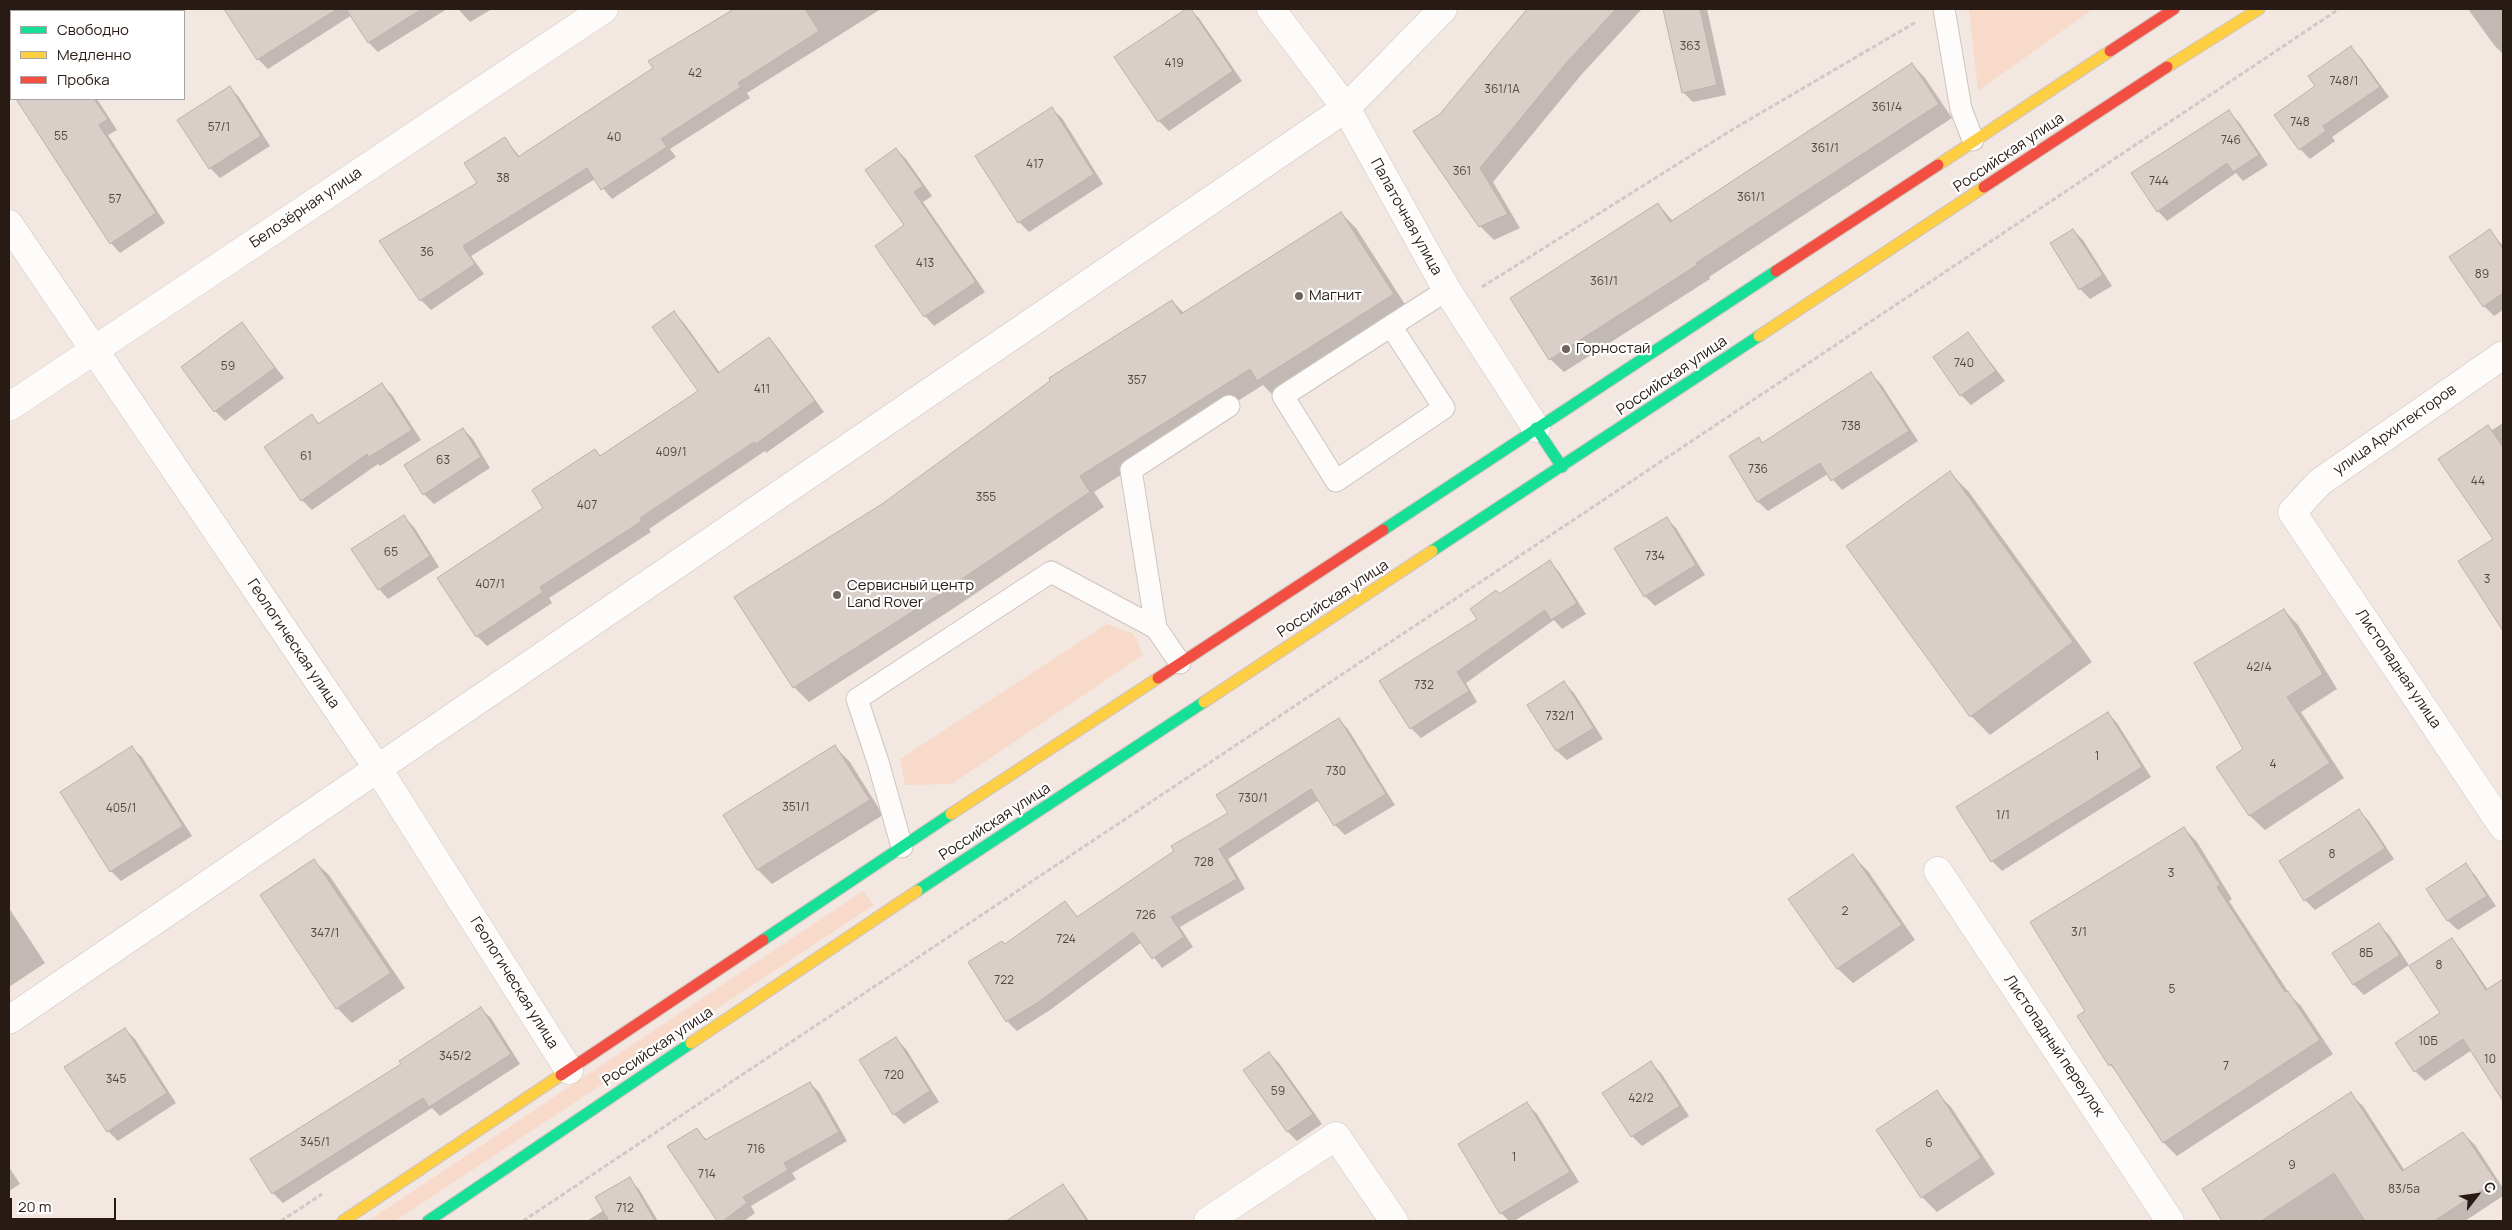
<!DOCTYPE html>
<html>
<head>
<meta charset="utf-8">
<style>
	body { margin:0 }
	#map { position:relative; width:2512px; height:1230px; overflow:hidden; background:#f3e8e1; font-family:Manrope,sans-serif }
	canvas { display:block }
	.frame { position:absolute; inset:0; border:10px solid #281b14; pointer-events:none }
	.legend { position:absolute; left:10px; top:10px; width:175px; height:90px; box-sizing:border-box; background:#fff; border:1px solid #a9a4a1; margin:0; padding:6px 9px; list-style:none; font-size:15px; color:#281b14 }
	.legend li { display:flex; align-items:center; gap:10px; height:25px }
	.legend b { width:25px; border:1px solid #a9a4a1 }
	.north { position:absolute; left:2452px; top:1170px; width:50px; height:50px; -webkit-text-stroke:4px #fff; paint-order:stroke; rotate:60deg; font-size:14px; font-weight:700; line-height:20px; text-align:center; color:#281b14 }
	.north::after { content:''; display:block; margin:auto; width:18px; height:22px; background:#281b14; clip-path:polygon(50% 0,100% 100%,50% 72%,0 100%) }
	.scale { position:absolute; left:10px; top:1198px; width:106px; height:22px; box-sizing:border-box; border:2px solid #281b14; border-top:0; padding-left:6px; font-size:15px; line-height:18px; white-space:nowrap; color:#281b14; -webkit-text-stroke:4px #fff; paint-order:stroke }
</style>
</head>
<body>
<div id="map">
<canvas width="2512" height="1230"></canvas>
<div class="frame"></div>
<ul class="legend">
<li><b style="height:6px;background:#16e098"></b>Свободно</li>
<li><b style="height:6px;background:#ffcf43"></b>Медленно</li>
<li><b style="height:6px;background:#f24e42"></b>Пробка</li>
</ul>
<div class="north">С</div>
<div class="scale">20 m</div>
</div>
<script>
const context = document.querySelector('canvas').getContext('2d');
context.lineJoin = 'round';
function fillPath(path, color) {
  context.fillStyle = color;
  context.fill(path, 'evenodd');
}
function toPath(rows) {
  const path = new Path2D();
  for (const r of rows) {
    path.moveTo(r[0], r[1]);
    for (let i = 2; i < r.length; i += 2) path.lineTo(r[i], r[i + 1]);
  }
  return path;
}
function stroke(path, color, width, dash) {
  context.strokeStyle = color;
  context.lineWidth = width;
  context.lineCap = dash ? 'butt' : 'round';
  context.setLineDash(dash || []);
  context.stroke(path);
}
function label(font, color, halo, rows, align = 'center') {
  context.font = font + ' Manrope,sans-serif';
  context.lineWidth = 4.5;
  context.setLineDash([]);
  context.textBaseline = 'middle';
  context.strokeStyle = halo;
  context.fillStyle = color;
  for (const [text, x, y, turn = 0] of rows) {
    context.save();
    context.translate(x, y);
    context.rotate((+turn || 0) * Math.PI / 180);
    context.textAlign = isNaN(turn) ? turn : align;
    if (halo) context.strokeText(text, 0, 0);
    context.fillText(text, 0, 0);
    context.restore();
  }
}
const green = toPath([
	[1969,9,2093,9,1978,91],
	[1107,624,1134,634,1143,655,952,784,905,785,900,759],
	[863,891,874,905,395,1221,368,1221]
]);
const shadow = toPath([
	[9,9,47,9,48,11,11,11,11,68,9,64],
	[226,9,447,9,378,52,368,42,352,15,268,69,258,59],
	[458,9,492,9,470,22],
	[734,9,881,9,747,93,750,98,670,149,676,157,612,199,595,179,471,256,484,274,431,310,421,300,479,183,505,139,520,157,655,68,650,61],
	[1188,9,1199,18,1242,81,1169,131,1159,121,1116,57],
	[1529,9,1642,9,1582,74,1493,182,1520,228,1494,240,1480,226,1441,115],
	[1664,9,1707,9,1726,95,1693,102,1683,92],
	[2468,9,2503,9,2503,54,2494,45],
	[2351,48,2361,58,2389,97,2332,137,2335,141,2310,159,2300,149,2317,86],
	[1912,64,1925,78,1952,118,1709,277,1710,279,1564,372,1550,359,1658,204,1673,221],
	[229,87,239,97,270,146,220,178,210,168],
	[24,99,97,99,117,130,108,135,165,223,120,253,111,243,19,101],
	[1052,109,1062,118,1103,184,1029,232,1019,222],
	[2229,112,2239,122,2268,165,2243,181,2236,173,2167,221,2158,211],
	[896,149,906,159,932,196,923,202,985,292,934,326,925,316,906,226],
	[1341,213,1356,228,1408,309,1273,395,1263,385,1094,492,1104,507,954,608,809,702,794,687,736,597,883,505,1172,301,1184,313],
	[2073,230,2083,240,2112,286,2090,299,2080,289],
	[2490,231,2503,246,2503,310,2494,316,2484,306],
	[674,313,684,323,720,373,769,338,778,348,824,412,766,453,765,451,649,529,651,532,549,598,552,603,487,646,477,636,545,508,595,451,601,457,699,392],
	[242,324,284,378,225,421,215,411],
	[1968,333,2005,381,1971,405,1961,395,1934,357],
	[1871,374,1881,384,1918,441,1842,490,1828,474,1768,511,1758,502,1730,457,1758,439,1763,444],
	[382,385,392,395,421,440,380,466,378,464,312,510,302,500,311,416,320,424],
	[2503,423,2503,614,2499,617,2488,426,2492,430],
	[463,429,473,439,490,468,434,504,424,494],
	[1950,473,1969,492,2092,662,1990,735,1971,716],
	[404,517,414,527,439,567,388,599,379,589],
	[1666,518,1676,528,1705,575,1655,606,1645,596],
	[1550,562,1559,572,1586,614,1562,629,1554,620,1466,683,1477,702,1421,738,1411,728,1479,620,1499,595],
	[2284,610,2298,625,2337,689,2301,712,2344,778,2265,830,2250,816,2218,767,2245,750],
	[1564,683,1574,693,1603,739,1567,760,1557,751,1529,705],
	[2108,713,2117,723,2151,777,2002,871,1992,861],
	[1338,719,1348,729,1395,805,1345,835,1335,825,1319,800,1228,859,1245,889,1180,927,1193,947,1162,968,1142,942,1050,1010,1017,1031,1007,1021,1005,945,1065,902,1079,918,1230,814],
	[835,747,850,762,883,815,772,884,758,870],
	[132,748,142,757,192,836,121,881,111,871],
	[2359,811,2369,821,2394,859,2315,910,2305,900],
	[2184,828,2197,842,2232,899,2229,901,2291,996,2301,1006,2333,1054,2177,1156,2164,1143,2120,1075,2110,1065,2087,1011],
	[1853,856,1868,871,1915,940,1853,983,1838,969,1790,900],
	[314,861,329,875,405,988,352,1023,337,1008],
	[2465,865,2475,875,2496,906,2458,930,2448,921,2428,890],
	[9,908,45,963,9,987],
	[2379,925,2389,935,2409,965,2364,995,2354,985,2334,954],
	[2452,940,2461,950,2488,990,2503,980,2503,1087,2501,1089,2472,1050,2425,1081,2415,1071,2442,1014],
	[481,1009,491,1018,520,1064,440,1116,432,1108,283,1203,273,1193,402,1064],
	[125,1029,135,1039,176,1103,118,1141,108,1131],
	[896,1039,906,1049,939,1102,904,1124,894,1114],
	[1269,1053,1279,1063,1322,1124,1297,1141,1288,1132],
	[1651,1063,1661,1073,1689,1116,1642,1146,1632,1136,1604,1093],
	[810,1083,819,1092,847,1141,792,1173,796,1179,751,1206,755,1213,744,1221,719,1221,669,1146,697,1130,707,1140],
	[1936,1092,1951,1107,1995,1174,1937,1212,1922,1197,1878,1130],
	[2350,1094,2363,1106,2405,1171,2463,1133,2475,1145,2503,1188,2503,1196,2465,1221,2224,1221,2203,1190],
	[1527,1104,1537,1114,1579,1182,1514,1221,1509,1221,1501,1213],
	[9,1167,20,1184,9,1191],
	[629,1179,639,1189,658,1221,587,1221,604,1210],
	[1063,1186,1072,1196,1089,1221,1028,1221,1022,1212]
]);
const building = toPath([
	[224,9,337,9,257,60,224,9],
	[346,9,422,9,368,43,346,9],
	[734,9,805,9,819,31,738,83,741,87,661,139,667,147,601,190,587,168,463,246,475,264,420,301,379,241,477,183,464,163,505,137,518,157,653,68,648,61,734,9],
	[1186,9,1191,9,1233,71,1158,122,1114,57,1186,9],
	[1527,9,1616,9,1568,61,1480,168,1508,214,1479,227,1413,131,1440,114,1527,9],
	[1663,9,1700,9,1717,85,1682,93,1663,9],
	[2351,46,2380,87,2323,126,2326,131,2299,150,2274,115,2315,86,2308,76,2351,46],
	[1912,63,1939,104,1696,263,1697,265,1549,360,1510,298,1658,203,1670,222,1912,63],
	[230,86,261,136,209,169,177,120,230,86],
	[16,99,94,99,108,119,99,125,156,213,110,244,16,99],
	[1052,107,1094,174,1018,223,975,156,1052,107],
	[2229,110,2259,155,2233,172,2227,163,2157,212,2131,173,2229,110],
	[896,148,923,186,914,192,976,282,924,317,875,246,904,225,865,170,896,148],
	[1341,212,1394,294,1257,381,1250,369,1080,476,1090,492,940,594,793,688,734,597,882,504,1050,381,1049,378,1172,300,1181,314,1341,212],
	[2073,229,2103,275,2079,290,2050,243,2073,229],
	[2490,229,2503,249,2503,293,2483,307,2449,257,2490,229],
	[674,311,718,373,769,337,815,401,756,444,754,442,640,518,642,521,540,587,543,592,476,637,437,578,543,508,532,490,595,449,600,456,698,391,652,327,674,311],
	[242,322,275,368,214,412,181,367,242,322],
	[1968,332,1996,371,1960,396,1933,357,1968,332],
	[1871,372,1909,431,1831,481,1820,463,1757,502,1729,456,1759,437,1762,443,1871,372],
	[382,383,412,430,369,457,367,454,301,501,264,447,312,414,318,424,382,383],
	[2488,425,2503,447,2503,631,2458,561,2493,539,2438,459,2488,425],
	[463,428,481,457,423,495,404,465,463,428],
	[1950,471,2073,642,1970,717,1846,546,1950,471],
	[404,515,430,556,378,590,351,549,404,515],
	[1667,517,1696,565,1644,597,1614,548,1667,517],
	[1550,560,1577,603,1551,620,1545,610,1457,672,1469,691,1410,729,1379,681,1477,619,1470,609,1496,590,1499,594,1550,560],
	[2284,609,2323,674,2287,697,2330,763,2249,816,2216,767,2243,749,2194,663,2284,609],
	[1564,681,1594,728,1556,751,1527,705,1564,681],
	[2108,712,2142,767,1991,862,1956,807,2108,712],
	[1339,718,1386,794,1334,826,1311,789,1219,849,1237,879,1171,917,1184,937,1152,959,1133,932,1040,1001,1006,1022,968,962,1002,941,1005,944,1065,901,1077,917,1174,851,1171,846,1228,813,1216,795,1339,718],
	[835,745,870,800,757,870,723,815,835,745],
	[132,746,183,826,110,872,60,792,132,746],
	[2359,809,2385,848,2304,901,2279,861,2359,809],
	[2184,827,2220,885,2217,887,2285,992,2288,991,2320,1040,2163,1143,2111,1064,2109,1066,2077,1016,2085,1011,2030,922,2184,827],
	[1853,854,1902,925,1837,969,1788,899,1853,854],
	[314,859,391,973,336,1009,260,895,314,859],
	[2466,863,2487,896,2447,921,2426,889,2466,863],
	[2379,923,2400,955,2353,985,2332,953,2379,923],
	[2452,938,2486,990,2503,979,2503,1101,2463,1039,2414,1072,2395,1043,2440,1013,2409,966,2452,938],
	[481,1007,511,1054,429,1107,423,1098,272,1194,250,1159,401,1064,399,1061,481,1007],
	[125,1028,167,1093,107,1132,64,1067,125,1028],
	[896,1037,930,1091,893,1115,859,1060,896,1037],
	[1269,1052,1313,1114,1287,1132,1243,1070,1269,1052],
	[1651,1061,1680,1106,1631,1137,1602,1093,1651,1061],
	[810,1082,839,1132,784,1163,788,1170,743,1197,747,1203,723,1221,717,1221,667,1146,697,1128,705,1140,810,1082],
	[1937,1090,1981,1158,1921,1198,1876,1130,1937,1090],
	[2351,1092,2402,1171,2463,1132,2496,1181,2434,1221,2365,1221,2334,1173,2261,1221,2222,1221,2202,1189,2351,1092],
	[1527,1102,1570,1172,1500,1214,1458,1144,1527,1102],
	[630,1177,655,1221,609,1221,595,1197,630,1177],
	[1063,1184,1087,1221,1006,1221,1063,1184]
]);
const path = toPath([
	[1482,287,1730,131,1916,22],
	[281,1221,322,1194],
	[523,1221,2339,9]
]);
const lane = toPath([
	[1944,9,1961,109,1973,140],
	[1391,326,1444,408,1336,481,1283,396,1391,326,1447,290],
	[1156,628,1131,470,1229,406],
	[902,847,878,762,857,699,1051,572,1156,628,1180,663]
]);
const street = toPath([
	[1271,9,1346,108,1447,290,1536,428],
	[9,224,378,769,569,1070],
	[2503,355,2320,482,2292,512,2503,827],
	[9,407,604,9],
	[1938,871,2170,1221],
	[9,1020,1346,108,1443,9],
	[1208,1221,1336,1136,1394,1221]
]);
const fast = toPath([
	[1536,428,1562,467],
	[1383,530,1776,271],
	[1432,551,1759,336],
	[917,891,1204,702],
	[763,940,951,814],
	[428,1221,691,1043]
]);
const slow = toPath([
	[2167,67,2259,9],
	[1938,165,2110,51],
	[1759,336,1984,187],
	[1204,702,1432,551],
	[951,814,1158,678],
	[691,1043,917,891],
	[343,1221,561,1075]
]);
const jam = toPath([
	[2110,51,2174,9],
	[1984,187,2167,67],
	[1776,271,1938,165],
	[1158,678,1383,530],
	[561,1075,763,940]
]);
const markers = [
	[1299,296,5,"#6f635c"],
	[1566,349,5,"#6f635c"],
	[837,595,5,"#6f635c"]
];
const numberNames = [
	["363",1690,47],
	["419",1174,64],
	["42",695,74],
	["748/1",2344,82],
	["361/1А",1502,90],
	["361/4",1887,108],
	["748",2300,123],
	["57/1",219,128],
	["55",61,137],
	["40",614,138],
	["746",2231,141],
	["361/1",1825,149],
	["417",1035,165],
	["361",1462,172],
	["38",503,179],
	["744",2159,182],
	["361/1",1751,198],
	["57",115,200],
	["36",427,253],
	["413",925,264],
	["89",2482,275],
	["361/1",1604,282],
	["740",1964,364],
	["59",228,367],
	["357",1137,381],
	["411",762,390],
	["738",1851,427],
	["409/1",671,453],
	["61",306,457],
	["63",443,461],
	["736",1758,470],
	["44",2478,482],
	["355",986,498],
	["407",587,506],
	["65",391,553],
	["734",1655,557],
	["3",2487,580],
	["407/1",490,585],
	["42/4",2259,668],
	["732",1424,686],
	["732/1",1560,717],
	["1",2097,757],
	["4",2273,765],
	["730",1336,772],
	["730/1",1253,799],
	["351/1",796,808],
	["405/1",121,809],
	["1/1",2003,816],
	["8",2332,855],
	["728",1204,863],
	["3",2171,874],
	["2",1845,912],
	["726",1146,916],
	["3/1",2079,933],
	["347/1",325,934],
	["724",1066,940],
	["8Б",2366,954],
	["8",2439,966],
	["722",1004,981],
	["5",2172,990],
	["10Б",2428,1042],
	["345/2",455,1057],
	["10",2490,1060],
	["7",2226,1067],
	["720",894,1076],
	["345",116,1080],
	["59",1278,1092],
	["42/2",1641,1099],
	["345/1",315,1143],
	["6",1929,1144],
	["716",756,1150],
	["1",1514,1158],
	["9",2292,1166],
	["714",707,1175],
	["83/5а",2404,1190],
	["712",625,1209]
];
const streetNames = [
	["Российская улица",2009,153,-34],
	["Белозёрная улица",306,208,-34],
	["Палаточная улица",1406,217,61],
	["Российская улица",1672,376,-34],
	["улица Архитекторов",2395,430,-35],
	["Российская улица",1333,599,-33],
	["Геологическая улица",293,644,56],
	["Листопадная улица",2398,669,56],
	["Российская улица",995,822,-33],
	["Геологическая улица",514,983,58],
	["Листопадный переулок",2054,1046,56],
	["Российская улица",658,1047,-34]
];
const poiNames = [
	["Магнит",1309,296],
	["Горностай",1576,349],
	["Сервисный центр",847,586],
	["Land Rover",847,603]
];
fillPath(green, '#f7dac9');
fillPath(shadow, '#0003');
fillPath(building, '#dacfc8');
stroke(building, '#bcb1aa', 1);
stroke(lane, '#cfc4bd', 23);
stroke(street, '#cfc4bd', 29);
stroke(fast, '#cfc4bd', 13);
stroke(slow, '#cfc4bd', 13);
stroke(jam, '#cfc4bd', 13);
stroke(path, '#cdcac8', 3, [5, 2.5]);
stroke(lane, '#fdfcfa', 21);
stroke(street, '#fdfcfa', 28);
stroke(fast, '#16e098', 11);
stroke(slow, '#ffcf43', 11);
stroke(jam, '#f24e42', 11);
for (const [x, y, r, color] of markers) {
  const dot = new Path2D();
  dot.arc(x, y, r, 0, 2 * Math.PI);
  context.fillStyle = color;
  context.fill(dot);
  stroke(dot, '#fff', 2);
}
label('12px', '#544841', null, numberNames);
label('15px', '#281b14', '#fff', streetNames);
label('15px', '#281b14', '#fff', poiNames, 'left');
</script>
</body>
</html>
